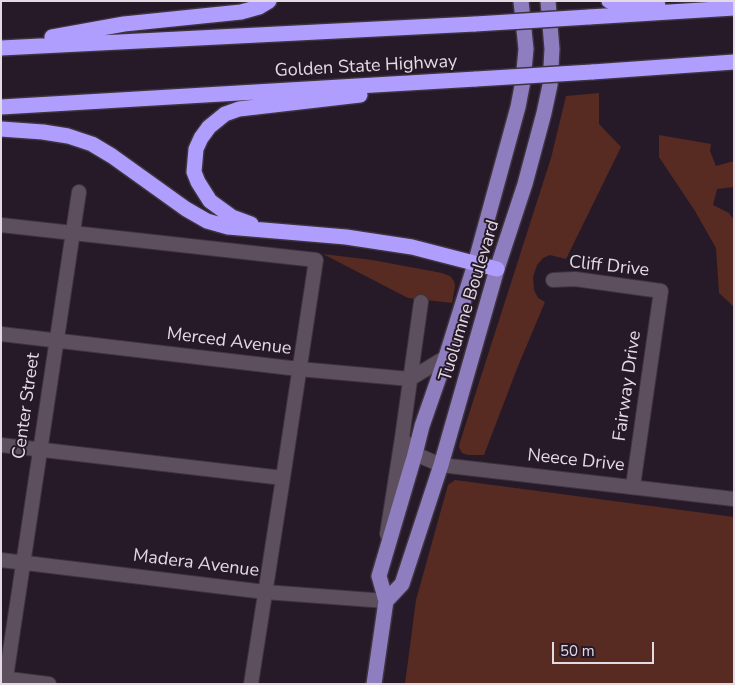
<!DOCTYPE html>
<html>
<head>
<meta charset="utf-8">
<style>
	body { margin:0 }
	#map { position:relative; width:735px; height:685px; overflow:hidden; background:#271a28; font-family:"Nunito Sans",sans-serif }
	canvas { display:block }
	.frame { position:absolute; inset:0; border:2px solid #e3dae4; pointer-events:none }
	.scale { position:absolute; left:552px; top:642px; width:102px; height:22px; box-sizing:border-box; border:2px solid #e3dae4; border-top:0; padding-left:6px; font-size:15px; line-height:18px; white-space:nowrap; color:#e3dae4; -webkit-text-stroke:4px #271a28; paint-order:stroke }
</style>
</head>
<body>
<div id="map">
<canvas width="735" height="685"></canvas>
<div class="frame"></div>
<div class="scale">50 m</div>
</div>
<script>
const context = document.querySelector('canvas').getContext('2d');
context.lineJoin = 'round';
function fillPath(path, color) {
  context.fillStyle = color;
  context.fill(path, 'evenodd');
}
function toPath(rows) {
  const path = new Path2D();
  for (const r of rows) {
    path.moveTo(r[0], r[1]);
    for (let i = 2; i < r.length; i += 2) path.lineTo(r[i], r[i + 1]);
  }
  return path;
}
function stroke(path, color, width, dash) {
  context.strokeStyle = color;
  context.lineWidth = width;
  context.lineCap = dash ? 'butt' : 'round';
  context.setLineDash(dash || []);
  context.stroke(path);
}
function label(font, color, halo, rows, align = 'center') {
  context.font = font + ' "Nunito Sans",sans-serif';
  context.lineWidth = 4;
  context.setLineDash([]);
  context.textBaseline = 'middle';
  context.strokeStyle = halo;
  context.fillStyle = color;
  for (const [text, x, y, turn = 0] of rows) {
    context.save();
    context.translate(x, y);
    context.rotate((+turn || 0) * Math.PI / 180);
    context.textAlign = isNaN(turn) ? turn : align;
    if (halo) context.strokeText(text, 0, 0);
    context.fillText(text, 0, 0);
    context.restore();
  }
}
const green = toPath([
	[599,93,599,124,621,147,566,259,550,255,543,258,537,265,533,277,534,290,538,298,545,302,518,366,484,455,468,455,462,453,459,447,460,442,551,158,566,96],
	[659,135,711,144,710,151,716,166,734,161,734,187,717,189,713,205,729,213,734,220,734,307,719,293,716,248,695,211,659,157],
	[323,254,372,260,442,273,450,276,454,281,455,286,452,303,408,298],
	[455,480,734,517,734,684,405,684,416,600,448,485]
]);
const minor = toPath([
	[1,225,316,260,283,478],
	[553,280,575,279,661,291,633,486],
	[421,302,402,438,415,454,441,465,734,499],
	[1,334,299,369,410,379,446,357],
	[1,445,283,478,251,684],
	[387,534,402,438],
	[1,560,265,592,386,601],
	[1,678,49,684],
	[5,684,79,192]
]);
const major = toPath([
	[386,601,402,584,441,465,497,269,525,184,544,113,550,85,552,49,548,1],
	[374,684,386,601,379,576,415,454,422,426,446,357,475,264,518,107,523,81,526,49,521,1]
]);
const highway = toPath([
	[609,1,658,5],
	[589,17,734,8],
	[52,37,124,24,241,12,259,7,269,1],
	[1,48,475,24],
	[592,72,734,62],
	[1,107,476,79],
	[1,129,43,132,68,136,92,144,112,156,186,209,207,221,228,227,346,237,412,247,497,269],
	[251,224,232,217,210,201,198,182,194,172,196,149,201,138,209,127,225,114,239,109,360,95]
]);
const highwayBridge = toPath([
	[475,24,589,17],
	[476,79,592,72]
]);
const streetNames = [
	["Golden State Highway",366,67,-3],
	["Cliff Drive",609,267,6],
	["Tuolumne Boulevard",470,301,-73],
	["Merced Avenue",229,342,7],
	["Fairway Drive",628,386,-82],
	["Center Street",27,406,-82],
	["Neece Drive",576,461,6],
	["Madera Avenue",196,564,7]
];
fillPath(green, '#572b21');
stroke(minor, '#3e343f', 16);
stroke(major, '#3e343f', 18);
stroke(highway, '#3e343f', 18);
stroke(minor, '#5e4f5e', 14);
stroke(major, '#8f7ebf', 15);
stroke(highway, '#b09eff', 15);
stroke(highwayBridge, '#3e343f', 18, []);
stroke(highwayBridge, '#b09eff', 15);
label('18px', '#e3dae4', '#271a28', streetNames);
</script>
</body>
</html>
